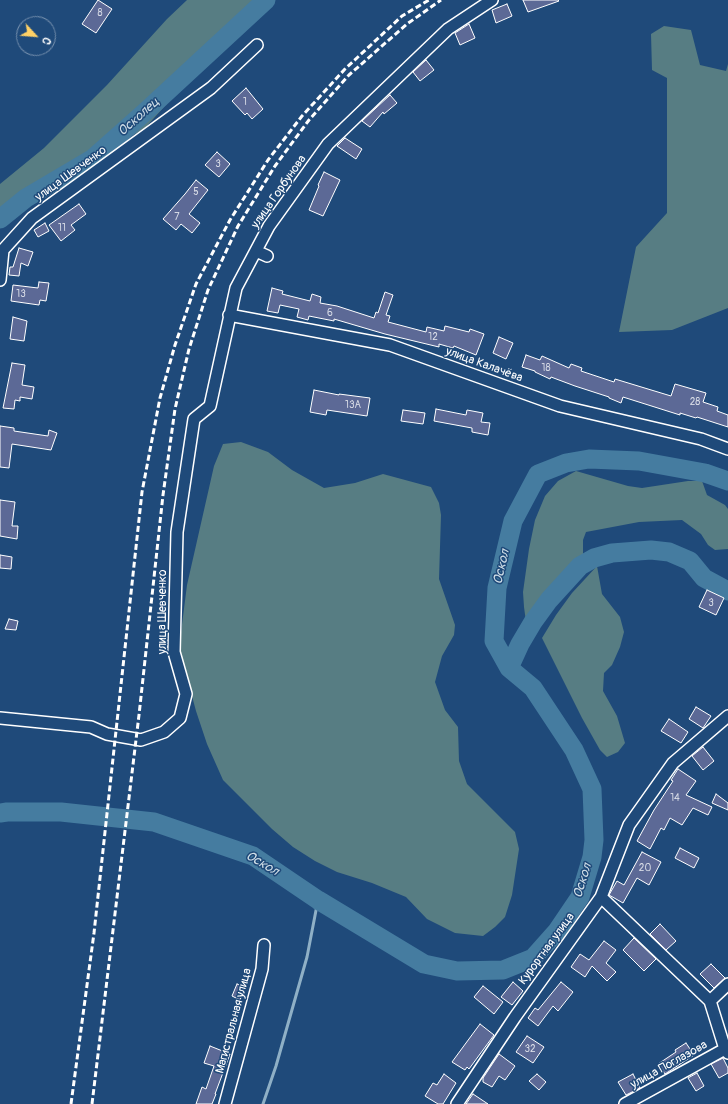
<!DOCTYPE html>
<html>
<head>
<meta charset="utf-8">
<style>
	body { margin:0 }
	#map { position:relative; width:728px; height:1104px; overflow:hidden; background:#1f4a7a; font-family:Pangolin,sans-serif }
	canvas { display:block }
	.north { position:absolute; left:16px; top:16px; width:40px; height:40px; box-sizing:border-box; background:#1f4a7a; border:1px solid #7992af; border-radius:50%; rotate:116deg; font-size:11px; font-weight:700; line-height:16px; text-align:center; color:#fff }
	.north::after { content:''; display:block; margin:auto; width:14px; height:18px; background:#ffd166; clip-path:polygon(50% 0,100% 100%,50% 72%,0 100%) }
</style>
</head>
<body>
<div id="map">
<canvas width="728" height="1104"></canvas>
<div class="north">С</div>
</div>
<script>
const context = document.querySelector('canvas').getContext('2d');
context.lineJoin = 'round';
function fillPath(path, color) {
  context.fillStyle = color;
  context.fill(path, 'evenodd');
}
function toPath(rows) {
  const path = new Path2D();
  for (const r of rows) {
    path.moveTo(r[0], r[1]);
    for (let i = 2; i < r.length; i += 2) path.lineTo(r[i], r[i + 1]);
  }
  return path;
}
function stroke(path, color, width, dash) {
  context.strokeStyle = color;
  context.lineWidth = width;
  context.lineCap = dash ? 'butt' : 'round';
  context.setLineDash(dash || []);
  context.stroke(path);
}
function label(font, color, halo, rows, align = 'center') {
  context.font = font + ' Pangolin,sans-serif';
  context.lineWidth = 3;
  context.setLineDash([]);
  context.textBaseline = 'middle';
  context.strokeStyle = halo;
  context.fillStyle = color;
  for (const [text, x, y, turn = 0] of rows) {
    context.save();
    context.translate(x, y);
    context.rotate((+turn || 0) * Math.PI / 180);
    context.textAlign = isNaN(turn) ? turn : align;
    if (halo) context.strokeText(text, 0, 0);
    context.fillText(text, 0, 0);
    context.restore();
  }
}
const green = toPath([
	[187,0,268,0,200,67,145,128,91,160,53,190,0,224,0,184,44,148,107,85,167,19],
	[664,26,691,30,700,65,726,71,728,64,728,308,672,330,619,332,636,247,667,213,667,78,652,70,651,34],
	[241,442,268,452,292,470,324,488,355,483,383,474,431,487,439,503,441,515,439,579,455,625,454,635,442,656,435,682,445,710,458,727,459,761,467,784,515,832,519,849,512,895,505,917,495,927,483,936,455,933,427,919,406,897,372,883,337,872,315,861,293,847,272,829,223,780,207,744,196,711,179,648,187,585,214,466,223,444],
	[576,471,628,486,642,488,688,481,702,481,707,495,725,505,728,509,728,549,715,550,708,545,701,534,682,520,639,522,586,532,583,540,583,556,558,584,542,606,528,629,526,622,524,607,523,592,529,549,535,520,545,496,558,481],
	[597,566,602,594,620,617,624,632,620,647,612,665,604,673,603,691,617,716,625,743,618,752,607,757,600,750,582,718,542,638,556,615,572,593]
]);
const stream = toPath([
	[263,1104,276,1066,307,957,318,900]
]);
const river = toPath([
	[0,219,26,198,92,159,145,112,266,0],
	[509,668,520,644,533,622,549,600,580,566,594,558,612,553,651,550,669,552,690,561,704,578,728,591],
	[0,813,7,812,61,812,154,822,253,856,318,900,424,964,457,971,503,970,533,958,557,931,580,897,592,857,594,840,592,789,574,750,533,688,509,668,494,641,497,588,513,521,538,474,566,463,589,459,639,461,705,473,728,481]
]);
const building = toPath([
	[98,0,112,9,96,33,82,24,98,0],
	[523,0,558,0,559,1,528,12,523,0],
	[507,4,512,16,496,23,492,10,507,4],
	[469,24,475,38,460,45,455,33,469,24],
	[426,60,434,70,420,81,413,72,426,60],
	[246,88,263,109,252,119,247,113,245,115,232,101,246,88],
	[390,95,397,103,384,114,383,112,370,127,362,121,390,95],
	[345,138,362,149,356,159,337,146,345,138],
	[217,152,230,164,219,177,205,165,217,152],
	[324,172,340,180,323,216,309,210,319,186,318,185,324,172],
	[196,180,208,190,189,214,200,223,192,233,181,224,176,230,163,219,185,194,196,180],
	[79,204,86,214,71,225,75,230,61,241,49,225,79,204],
	[45,223,49,231,38,237,34,230,45,223],
	[19,248,33,252,28,266,21,263,19,276,9,275,10,267,13,267,19,248],
	[39,282,49,283,46,301,40,300,39,305,11,301,13,285,38,288,39,282],
	[272,288,283,291,282,294,310,301,312,294,321,297,320,303,337,306,374,318,376,312,378,313,385,292,393,295,386,315,390,316,388,322,426,332,427,327,444,331,445,326,469,332,470,329,484,334,476,355,454,346,453,348,439,344,439,347,385,334,334,319,334,321,309,316,308,320,297,317,299,309,280,305,278,313,267,311,272,288],
	[13,317,27,321,24,341,10,339,13,317],
	[499,337,513,343,506,359,493,353,499,337],
	[526,355,540,360,542,356,569,368,571,364,582,368,581,371,614,382,615,379,671,396,675,384,706,393,703,402,718,407,717,411,728,415,728,427,697,417,696,418,680,413,680,415,623,397,621,403,609,398,609,397,575,386,551,377,550,379,535,372,535,371,522,367,526,355],
	[12,363,25,365,22,385,34,387,32,399,20,397,20,401,15,400,14,409,3,408,12,363],
	[314,390,339,395,339,394,370,398,367,416,327,410,326,415,310,412,314,390],
	[436,409,466,415,467,410,483,413,481,422,490,423,488,435,472,432,472,428,434,421,436,409],
	[403,410,425,413,423,424,401,421,403,410],
	[0,426,14,428,14,431,48,436,49,430,57,433,51,450,12,444,9,468,0,467,0,426],
	[0,500,15,502,12,526,18,526,17,539,0,536,0,500],
	[0,555,12,557,11,569,0,568,0,555],
	[707,590,724,598,716,615,699,607,707,590],
	[9,619,18,621,16,630,5,629,9,619],
	[696,707,711,716,703,728,689,719,696,707],
	[669,719,688,732,681,743,661,731,669,719],
	[703,747,714,761,703,770,692,756,703,747],
	[678,769,696,781,686,795,712,807,708,815,693,808,682,825,670,818,664,830,661,828,650,849,637,841,654,810,673,781,671,780,678,769],
	[716,794,728,803,728,810,712,803,716,794],
	[680,848,699,858,694,868,675,858,680,848],
	[642,852,661,862,649,885,637,878,623,903,609,895,617,881,624,885,642,852],
	[660,924,676,941,666,950,650,934,660,924],
	[634,938,656,959,644,971,623,950,634,938],
	[604,941,616,950,606,963,616,972,607,981,592,966,585,977,571,967,580,954,589,960,604,941],
	[711,964,725,978,714,988,700,974,711,964],
	[513,982,523,991,512,1005,501,997,513,982],
	[561,982,573,992,558,1011,553,1006,538,1026,528,1018,535,1008,538,1010,561,982],
	[237,984,245,987,240,1000,232,996,237,984],
	[483,986,503,1002,494,1014,474,997,483,986],
	[480,1024,494,1035,469,1069,467,1067,465,1070,452,1062,480,1024],
	[527,1036,544,1047,533,1063,516,1052,527,1036],
	[686,1043,694,1055,665,1074,658,1064,676,1052,675,1050,686,1043],
	[210,1046,230,1054,215,1094,216,1094,212,1104,196,1104,202,1087,206,1089,214,1066,204,1063,210,1046],
	[499,1054,515,1066,505,1080,499,1076,492,1087,483,1082,483,1078,499,1054],
	[723,1058,728,1068,728,1073,719,1078,711,1064,723,1058],
	[697,1073,704,1086,696,1091,688,1078,697,1073],
	[444,1074,456,1083,443,1104,438,1104,425,1096,433,1083,437,1085,444,1074],
	[537,1074,546,1082,539,1090,529,1081,537,1074],
	[633,1074,640,1088,626,1095,618,1082,633,1074],
	[473,1094,488,1104,466,1104,473,1094]
]);
const minor = toPath([
	[256,251,267,256],
	[0,280,3,250,32,218,211,88,257,45],
	[229,315,390,345,560,406,701,439,728,449],
	[0,718,91,727,107,734,141,740,164,732,180,718,186,694,174,652,177,532,194,419,210,406,236,288,269,226,328,144,448,29,492,0],
	[601,897,710,1001,725,1049,728,1053],
	[710,1001,728,984],
	[225,1104,262,969,264,945],
	[457,1104,515,1017,601,897,629,825,673,763,728,716],
	[625,1104,725,1049]
]);
const rail = toPath([
	[71,1104,94,933,142,492,160,398,175,345,196,284,230,220,268,160,302,116,345,69,402,16,429,0],
	[92,1104,139,715,163,495,175,409,189,349,208,290,238,226,275,166,309,120,349,75,407,24,441,0]
]);
const numberNames = [
	["8",100,13],
	["1",245,102],
	["3",218,164],
	["5",196,192],
	["7",177,217],
	["11",62,228],
	["13",21,294],
	["6",330,313],
	["12",433,337],
	["18",546,368],
	["28",695,402],
	["13А",353,405],
	["3",711,603],
	["14",675,798],
	["20",645,868],
	["32",530,1049]
];
const streetNames = [
	["улица Шевченко",71,174,-36],
	["улица Горбунова",279,192,-55],
	["улица Калачёва",484,365,20],
	["улица Шевченко",163,612,-90],
	["Курортная улица",547,949,-54],
	["Магистральная улица",234,1021,-75],
	["улица Поглазова",669,1065,-29]
];
const waterNames = [
	["Осколец",139,117,-42],
	["Оскол",502,567,-77],
	["Оскол",262,864,30],
	["Оскол",583,881,-73]
];
fillPath(green, '#577d83');
stroke(stream, '#8fb0c6', 3);
stroke(river, '#457ca0', 19);
fillPath(building, '#5c6996');
stroke(building, '#fff', 1);
stroke(minor, '#fff', 14);
stroke(minor, '#1f4a7a', 11);
stroke(rail, '#fff', 3, [6, 3]);
label('10px', '#d6dae5', null, numberNames);
label('12px', '#fff', '#1f4a7a', streetNames);
label('italic 13px', '#d0dee7', '#1f4a7a', waterNames);
</script>
</body>
</html>
